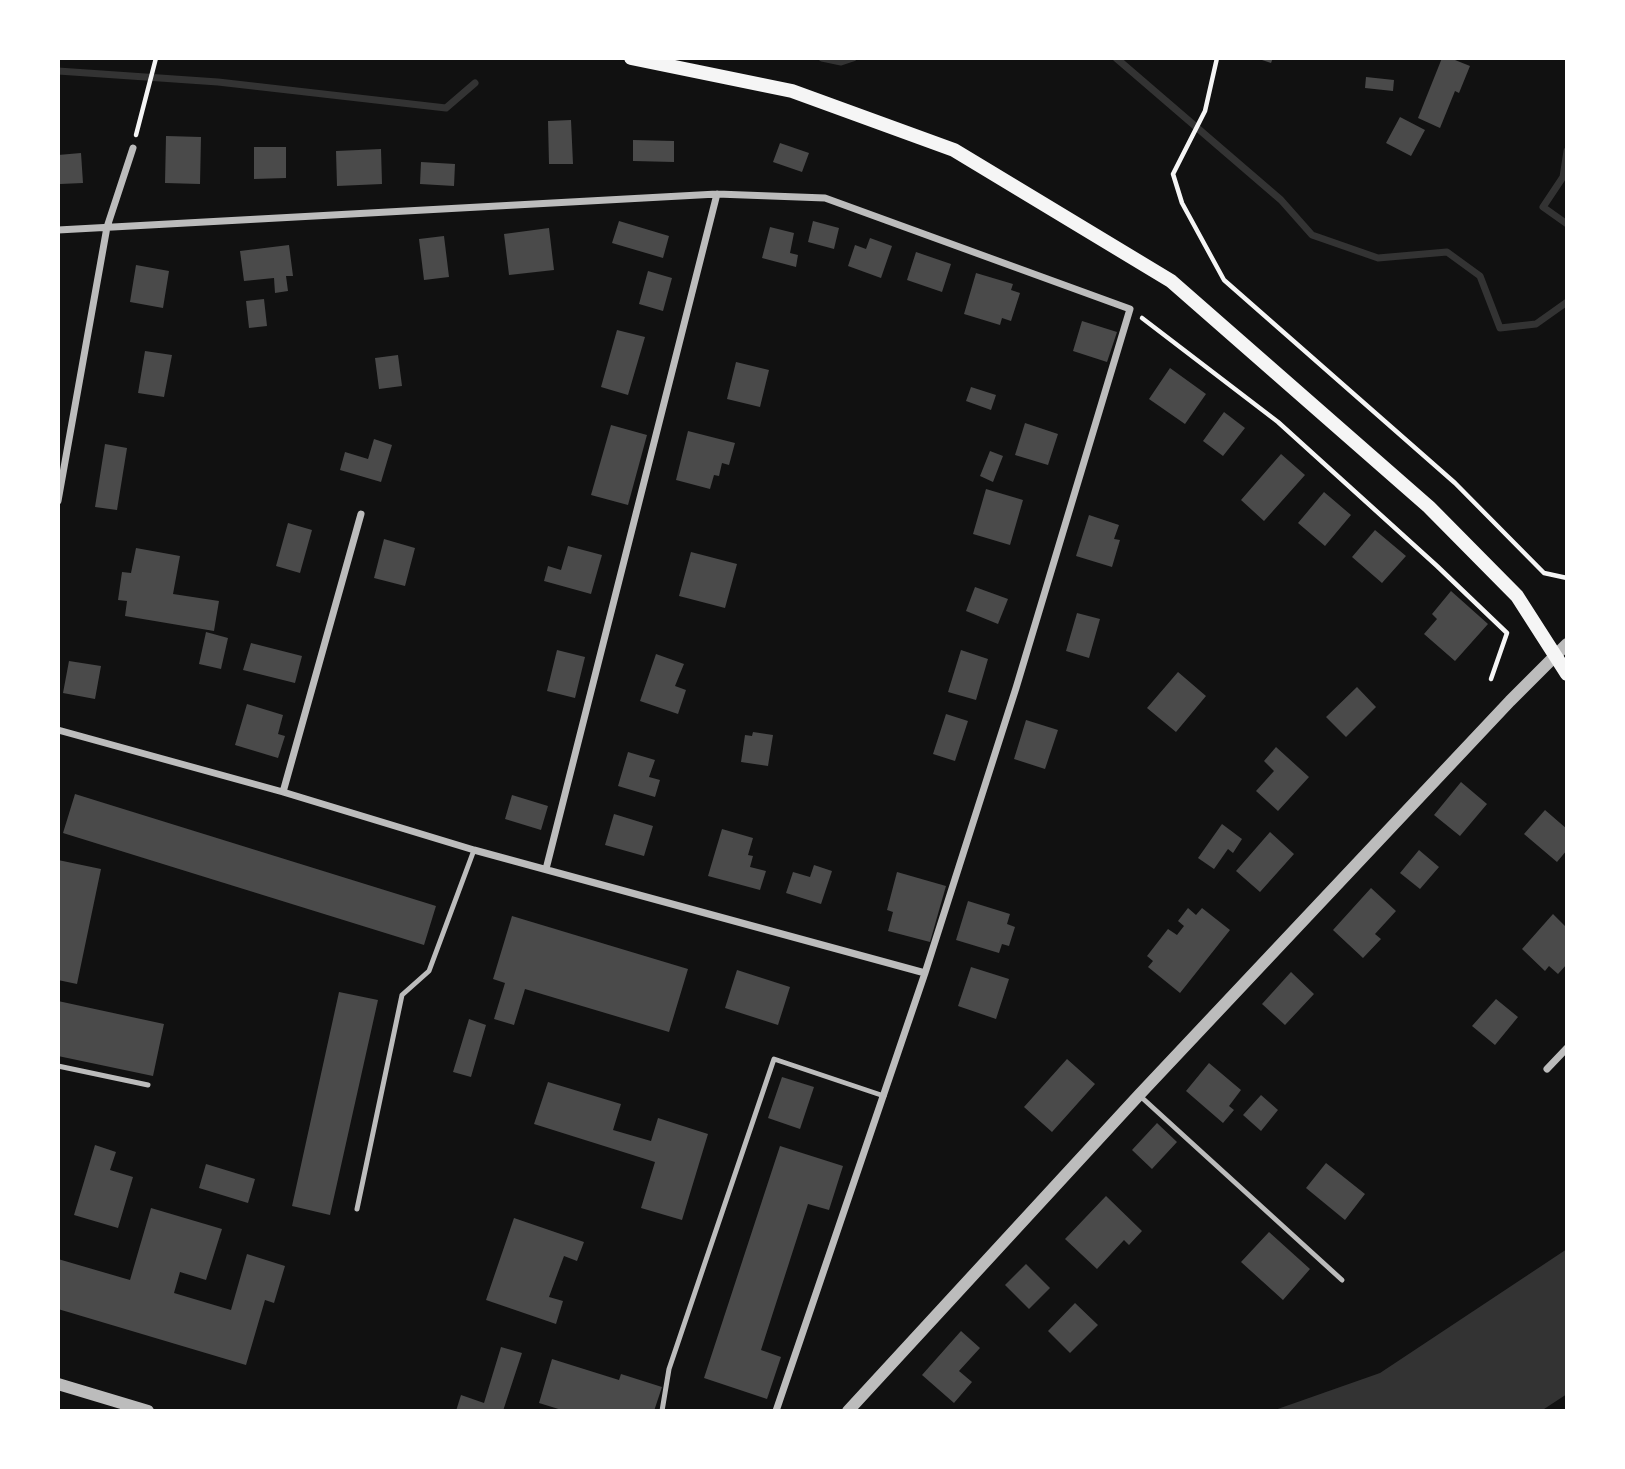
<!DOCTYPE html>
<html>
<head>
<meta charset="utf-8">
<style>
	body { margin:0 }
	#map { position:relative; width:1625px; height:1469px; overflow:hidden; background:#111; font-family:"Nunito Sans",sans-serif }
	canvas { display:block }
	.frame { position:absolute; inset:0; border:60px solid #fff; pointer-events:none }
</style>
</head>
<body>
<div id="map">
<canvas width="1625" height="1469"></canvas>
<div class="frame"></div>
</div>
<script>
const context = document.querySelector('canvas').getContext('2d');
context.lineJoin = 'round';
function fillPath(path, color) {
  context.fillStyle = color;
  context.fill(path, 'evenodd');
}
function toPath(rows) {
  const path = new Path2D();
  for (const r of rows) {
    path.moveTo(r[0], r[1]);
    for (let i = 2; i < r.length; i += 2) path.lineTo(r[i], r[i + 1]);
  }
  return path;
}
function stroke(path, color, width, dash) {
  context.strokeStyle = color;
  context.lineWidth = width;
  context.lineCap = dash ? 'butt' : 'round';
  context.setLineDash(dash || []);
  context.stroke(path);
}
const water = toPath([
	[1567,1249,1567,1394,1541,1411,1272,1411,1380,1373]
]);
const stream = toPath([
	[822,58,841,62,853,58],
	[1116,58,1281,200,1312,235,1378,258,1447,252,1480,276,1500,328,1536,324,1567,302],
	[58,71,218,82,446,108,475,83],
	[1567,151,1563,177,1543,207,1567,224]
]);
const building = toPath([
	[1256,58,1273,58,1271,63],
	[1442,58,1450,58,1470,66,1459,93,1455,91,1440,128,1418,118],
	[1366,77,1394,80,1393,91,1365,88],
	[1400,117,1425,130,1411,156,1386,143],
	[571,120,573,164,549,164,548,121],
	[166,136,201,137,200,184,165,183],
	[633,140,674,141,674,162,633,161],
	[780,143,809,153,802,172,773,162],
	[254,147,286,147,286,178,254,179],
	[381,149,382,184,337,186,336,151],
	[81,153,83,183,60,184,58,155],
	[421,162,455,164,454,186,420,184],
	[619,221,669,236,663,258,612,243],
	[813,221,839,228,834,249,808,242],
	[770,227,794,233,790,253,798,255,796,267,762,258],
	[549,228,554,270,509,275,504,234],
	[444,236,449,277,424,280,419,239],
	[870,238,892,246,881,278,848,266,855,245,866,249],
	[289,245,293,276,286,276,288,291,275,293,274,278,244,281,240,251],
	[916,252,951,264,942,292,907,280],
	[136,265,169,271,163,308,130,302],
	[648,271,672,278,663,311,639,304],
	[976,273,1013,284,1011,290,1020,293,1011,321,1002,318,1000,325,964,314],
	[264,299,267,326,249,328,246,301],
	[1082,321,1117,332,1107,362,1073,351],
	[617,330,645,337,628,395,601,387],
	[145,351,172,355,164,397,138,393],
	[398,355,402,386,379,389,375,358],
	[736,362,769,370,760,407,727,399],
	[1170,368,1206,394,1185,424,1149,399],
	[971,387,996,395,991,410,966,401],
	[1224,412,1245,428,1223,456,1203,441],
	[1025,423,1058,434,1048,465,1015,455],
	[611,425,647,435,628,505,591,495],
	[688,431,735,443,729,465,722,463,719,476,714,475,710,489,676,480],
	[374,439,392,445,381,482,340,470,345,452,368,459],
	[105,444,127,448,117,510,95,507],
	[990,451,1003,456,993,482,980,476],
	[1281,454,1305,475,1264,521,1241,500],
	[986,489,1023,500,1010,545,973,534],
	[1324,492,1351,515,1325,546,1298,523],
	[1089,515,1119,525,1114,539,1120,540,1112,567,1076,556],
	[288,523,312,530,300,573,276,566],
	[1375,530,1406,556,1382,583,1352,557],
	[384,539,415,548,405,586,374,578],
	[568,546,602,555,591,594,544,581,548,566,561,570],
	[136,548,180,556,173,594,219,601,214,631,125,616,127,601,118,600,122,572,131,573],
	[691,552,737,564,725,608,679,596],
	[975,587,1008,599,998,624,966,611],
	[1451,591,1488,624,1455,661,1424,634,1437,619,1432,614],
	[1077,613,1100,619,1089,658,1066,651],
	[206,632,228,638,221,669,199,664],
	[251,643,302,656,295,683,243,670],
	[557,650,585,657,575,698,547,691],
	[961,650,988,659,976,700,948,692],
	[656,654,684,664,675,686,686,690,678,714,640,701],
	[69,661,101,666,95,699,63,693],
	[1178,672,1206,696,1176,732,1147,708],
	[1357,687,1376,707,1346,737,1326,717],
	[247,704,283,715,278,734,285,736,278,758,235,745],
	[946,714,968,721,955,761,933,754],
	[1026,720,1058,730,1045,769,1014,759],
	[753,732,773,735,768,766,741,762,745,735,752,736],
	[1276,747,1309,777,1278,811,1256,791,1274,771,1264,761],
	[628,752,655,760,649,777,660,780,655,797,618,786],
	[1461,782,1487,804,1460,836,1434,815],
	[75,794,436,906,424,945,63,833],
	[512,795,548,806,541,830,505,819],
	[1545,810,1567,829,1567,850,1557,862,1524,834],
	[614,814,653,826,644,856,605,845],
	[1222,824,1242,839,1233,853,1228,849,1214,869,1198,858],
	[722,829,753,838,748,855,753,856,750,867,766,871,760,890,708,876],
	[1270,832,1294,854,1260,892,1236,871],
	[1419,850,1439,867,1420,889,1400,873],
	[58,860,101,869,77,984,58,980],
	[814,865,832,871,821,904,786,893,793,872,810,877],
	[897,872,946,886,930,942,888,931,893,912,887,910],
	[1371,888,1396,911,1375,934,1381,939,1363,958,1333,930],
	[968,901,1010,914,1007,924,1015,927,1009,946,1002,944,999,953,956,940],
	[1188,908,1196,915,1202,908,1230,930,1180,993,1148,967,1153,961,1147,956,1168,929,1177,935,1184,926,1178,921],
	[1553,914,1567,928,1567,964,1558,974,1549,966,1545,971,1522,949],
	[512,916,688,969,669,1032,525,989,514,1025,494,1019,505,983,493,979],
	[971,967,1009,979,996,1019,958,1006],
	[737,970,790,987,778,1025,725,1008],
	[1291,972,1314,994,1285,1025,1262,1004],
	[339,992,378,1000,330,1215,292,1206],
	[1496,999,1518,1017,1495,1045,1472,1026],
	[58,1001,164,1024,153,1076,58,1056],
	[469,1019,486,1025,471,1077,453,1072],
	[1067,1059,1095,1084,1052,1132,1024,1107],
	[1209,1063,1241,1090,1229,1106,1234,1110,1223,1123,1186,1091],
	[782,1077,814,1087,800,1129,768,1118],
	[548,1082,621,1104,613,1130,651,1141,658,1118,708,1134,682,1220,641,1208,655,1162,534,1124],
	[1261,1095,1278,1110,1261,1131,1243,1115],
	[1157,1123,1177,1142,1152,1169,1132,1150],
	[95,1145,116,1152,110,1170,133,1177,118,1228,74,1215],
	[780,1146,843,1166,829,1210,808,1204,761,1350,781,1357,767,1399,704,1378],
	[1326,1163,1365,1194,1345,1220,1306,1188],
	[206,1164,255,1179,248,1203,199,1188],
	[1106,1196,1142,1231,1129,1245,1124,1240,1097,1269,1065,1239],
	[151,1208,222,1229,206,1280,180,1272,174,1293,231,1310,247,1254,285,1266,274,1303,265,1300,246,1365,58,1309,58,1259,130,1280],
	[514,1218,584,1242,577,1261,564,1256,549,1297,563,1301,556,1324,486,1300],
	[1269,1232,1310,1269,1283,1300,1241,1262],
	[1026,1264,1050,1288,1029,1309,1005,1285],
	[1075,1303,1098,1325,1070,1353,1048,1331],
	[961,1331,980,1348,959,1371,972,1382,954,1403,922,1375],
	[501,1347,522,1353,503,1411,456,1411,461,1395,484,1403],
	[552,1359,619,1380,621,1374,662,1387,654,1411,565,1411,539,1403]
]);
const path = toPath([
	[1217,58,1205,111,1173,174,1182,203,1224,280,1455,483,1544,573,1567,578],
	[136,135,156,58],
	[1142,318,1278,422,1437,566,1507,633,1491,679]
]);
const service = toPath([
	[58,1066,148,1085],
	[1139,1095,1342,1280],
	[357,1209,402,995,429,971,474,850],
	[662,1411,669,1369,774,1059,884,1096]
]);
const minor = toPath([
	[58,230,717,194,825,198,1130,309,1016,688,925,973,776,1411],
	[58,501,107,227,133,148],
	[58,730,283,792,474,850,925,973],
	[283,792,361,514],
	[546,869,717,194],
	[1547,1069,1567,1048]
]);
const tertiary = toPath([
	[58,1384,148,1411],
	[848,1411,1139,1095,1510,701,1567,644]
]);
const secondary = toPath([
	[631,58,792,91,954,150,1171,281,1429,507,1517,596,1567,674]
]);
fillPath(water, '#333');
stroke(stream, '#333', 7);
fillPath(building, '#4a4a4a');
stroke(path, '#f5f5f5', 4.5);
stroke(service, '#bcbcbc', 5);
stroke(minor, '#bcbcbc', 7);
stroke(tertiary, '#bcbcbc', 12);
stroke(secondary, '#f5f5f5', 14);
</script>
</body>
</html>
